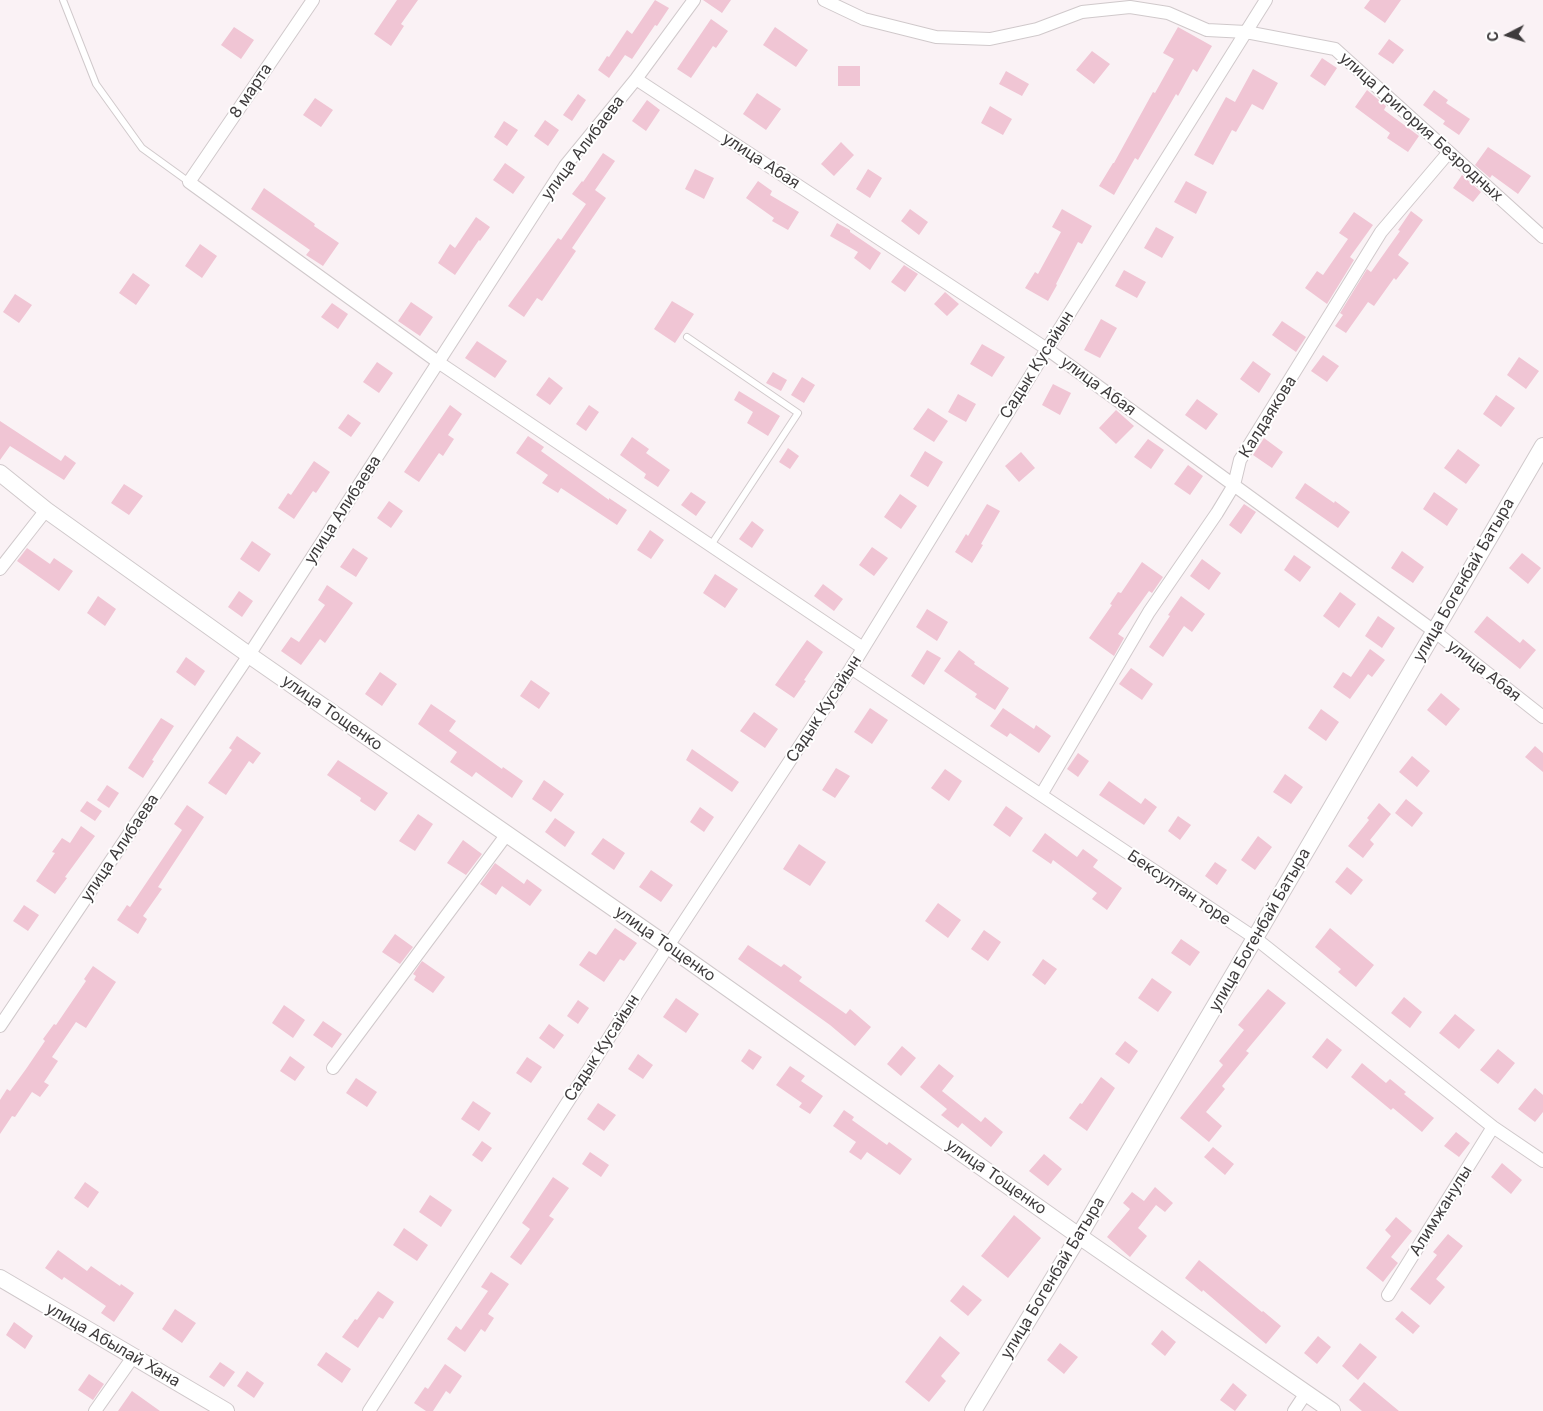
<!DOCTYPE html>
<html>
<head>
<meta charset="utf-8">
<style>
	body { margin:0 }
	#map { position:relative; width:1543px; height:1411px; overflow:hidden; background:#faf2f5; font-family:Inter,sans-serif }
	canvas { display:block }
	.north { position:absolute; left:1483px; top:10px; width:50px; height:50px; -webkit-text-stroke:4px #fff; paint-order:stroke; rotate:265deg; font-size:14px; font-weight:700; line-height:20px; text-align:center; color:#3e3b3c }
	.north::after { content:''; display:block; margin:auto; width:18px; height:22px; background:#3e3b3c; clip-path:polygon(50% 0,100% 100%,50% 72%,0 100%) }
</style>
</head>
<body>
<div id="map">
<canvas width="1543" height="1411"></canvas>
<div class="north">С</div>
</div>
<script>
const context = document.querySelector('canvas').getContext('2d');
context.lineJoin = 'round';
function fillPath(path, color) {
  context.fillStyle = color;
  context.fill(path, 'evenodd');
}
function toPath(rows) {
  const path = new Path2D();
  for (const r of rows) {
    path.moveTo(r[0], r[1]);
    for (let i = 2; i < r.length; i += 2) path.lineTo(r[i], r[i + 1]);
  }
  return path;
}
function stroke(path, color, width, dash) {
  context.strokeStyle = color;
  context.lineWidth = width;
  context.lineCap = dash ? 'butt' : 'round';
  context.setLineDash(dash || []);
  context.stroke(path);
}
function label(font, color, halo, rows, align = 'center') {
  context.font = font + ' Inter,sans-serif';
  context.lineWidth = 4;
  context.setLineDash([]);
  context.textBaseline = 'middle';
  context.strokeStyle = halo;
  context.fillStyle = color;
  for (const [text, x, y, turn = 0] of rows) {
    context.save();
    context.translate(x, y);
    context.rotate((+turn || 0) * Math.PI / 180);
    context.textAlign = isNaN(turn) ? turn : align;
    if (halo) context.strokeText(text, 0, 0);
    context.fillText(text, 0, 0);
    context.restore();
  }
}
const building = toPath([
	[397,0,418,0,401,24,404,26,391,46,374,34],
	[655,0,669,8,657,26,655,25,632,59,625,55,609,78,598,70,607,56,609,57,627,30,632,34],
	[703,0,731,0,722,13],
	[1370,0,1401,0,1385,23,1364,8],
	[711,19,728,31,716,48,713,46,691,78,677,69],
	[234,27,254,40,241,59,221,45],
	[775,27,808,50,796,67,763,45],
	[1178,27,1212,46,1197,72,1193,69,1178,96,1176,94,1138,160,1135,158,1114,195,1099,186,1113,163,1114,163,1153,92,1155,93,1174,59,1163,53],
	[1389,39,1404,50,1393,64,1378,54],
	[1092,51,1110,64,1094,84,1076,70],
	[1322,58,1337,68,1325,86,1310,76],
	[838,66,860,66,860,86,838,86],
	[1253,69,1278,83,1263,110,1252,104,1236,132,1232,130,1213,165,1194,155,1226,97,1235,102],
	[1006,71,1029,84,1022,96,999,84],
	[1367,90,1386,106,1384,110,1419,136,1408,152,1387,138,1390,133,1355,107],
	[1434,90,1448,100,1446,103,1470,119,1459,135,1443,124,1445,121,1423,105],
	[757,93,781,109,766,130,743,114],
	[578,94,586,100,572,121,563,115],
	[315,98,333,110,321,127,303,115],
	[647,100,660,110,646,131,632,121],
	[990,106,1012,119,1003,135,981,123],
	[545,120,559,130,548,146,534,136],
	[504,121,518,130,507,146,494,137],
	[841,142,854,155,834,176,821,164],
	[1488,147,1531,176,1518,194,1492,175,1490,178,1475,165],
	[603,153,615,161,595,190,606,198,572,248,576,251,542,301,537,298,524,317,508,306,558,238,561,240,586,204,572,194,582,181,583,182],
	[505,163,525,177,513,194,493,180],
	[695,169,714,178,704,199,685,189],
	[868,169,882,178,870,198,856,189],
	[1462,175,1481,192,1473,202,1453,188],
	[758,181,772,191,770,195,799,212,788,230,772,221,774,218,746,198],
	[1186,181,1207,192,1196,214,1174,202],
	[264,188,315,224,314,226,339,243,323,266,306,255,310,250,251,209],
	[910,209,928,222,919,235,901,221],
	[1062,209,1092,226,1082,244,1078,242,1056,284,1057,285,1048,301,1025,288,1035,272,1038,274,1061,232,1052,227],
	[1411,211,1423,220,1398,255,1409,263,1396,280,1394,278,1374,306,1368,302,1346,333,1335,326,1343,315,1340,313,1367,269,1371,272,1400,231,1398,230],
	[1354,212,1373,225,1350,257,1354,260,1327,304,1305,288,1317,271,1323,275,1348,239,1339,233],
	[476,217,490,227,480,241,479,240,455,275,438,263,450,244,455,248],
	[837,223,850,230,850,232,881,253,870,270,854,258,858,252,830,236],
	[1156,227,1174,237,1162,258,1144,248],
	[200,244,217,256,202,278,185,266],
	[904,265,918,274,905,292,891,282],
	[1124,270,1146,282,1137,298,1115,286],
	[133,273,150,285,136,305,119,293],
	[945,292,959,304,947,316,934,304],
	[15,294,32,305,19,323,3,312],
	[672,301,694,314,675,343,654,329],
	[411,302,433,317,420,336,398,321],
	[332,303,348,314,338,329,321,317],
	[1101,319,1117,328,1100,358,1084,350],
	[1282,321,1306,337,1296,352,1272,335],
	[477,341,507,361,495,378,465,358],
	[982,344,1005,357,992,377,970,364],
	[1323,355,1339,366,1327,382,1311,371],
	[1519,357,1539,371,1526,389,1507,375],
	[1253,361,1271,374,1259,393,1240,379],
	[377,362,393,373,379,393,363,382],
	[773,372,787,380,781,391,766,383],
	[549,377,563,388,550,405,536,395],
	[802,377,815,385,804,403,791,395],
	[1053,384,1071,393,1060,415,1042,405],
	[739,391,780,416,768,436,747,423,753,412,734,400],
	[958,394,976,404,966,422,948,412],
	[1496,395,1515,408,1501,427,1483,414],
	[1197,399,1218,414,1206,430,1185,415],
	[450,405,462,414,448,435,454,439,443,456,439,453,419,482,404,472],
	[589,405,599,412,586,431,576,424],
	[928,408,948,421,934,442,913,429],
	[1116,410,1134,426,1116,444,1099,428],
	[348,414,361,423,351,437,338,428],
	[0,421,61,461,65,455,76,463,64,480,10,446,0,460],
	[528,436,544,447,541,451,609,500,609,498,627,510,617,525,561,488,558,493,542,483,548,475,516,453],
	[632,437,649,449,646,453,670,470,658,487,644,478,646,474,620,455],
	[1264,438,1283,452,1272,468,1253,455],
	[1148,439,1164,450,1151,469,1134,457],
	[788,448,799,456,790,469,779,462],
	[1458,449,1480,465,1466,484,1444,468],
	[925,451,943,462,928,487,910,476],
	[1021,452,1035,468,1019,482,1005,466],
	[314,461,330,472,316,493,313,491,294,519,278,508,288,493,291,495],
	[1188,465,1203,476,1190,495,1174,484],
	[1305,483,1334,503,1335,501,1350,512,1338,528,1295,498],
	[124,484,143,496,129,515,111,503],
	[691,492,706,502,696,516,681,505],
	[1434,492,1458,509,1447,526,1423,509],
	[900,494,917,506,901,529,884,517],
	[389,501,403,511,391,528,377,518],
	[987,504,1000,511,981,544,983,545,972,563,955,552,966,534,968,536],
	[1244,504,1256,512,1241,534,1229,525],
	[752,521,764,530,752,548,739,539],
	[650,530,664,540,651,559,637,550],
	[252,541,271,554,259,572,240,559],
	[872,547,888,558,874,576,859,565],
	[27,548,50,564,54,558,73,571,59,591,17,561],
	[353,548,368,558,356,577,340,567],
	[1402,551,1424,567,1413,583,1391,568],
	[1522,553,1541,568,1528,584,1509,568],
	[1294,555,1311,567,1300,582,1284,570],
	[1202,559,1221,573,1209,590,1190,576],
	[1142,562,1163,577,1152,593,1149,591,1118,634,1124,638,1114,656,1089,638,1112,605,1110,604,1118,592,1121,593],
	[715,574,738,589,725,608,703,593],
	[823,584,843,599,834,611,814,596],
	[327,585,353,603,325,643,320,639,301,665,281,651,291,637,299,642,325,605,318,600],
	[239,591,253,601,242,617,228,607],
	[1340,592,1356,604,1339,628,1323,616],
	[98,596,116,609,105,626,87,613],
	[1181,596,1205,614,1192,632,1184,626,1163,657,1149,647,1170,616,1168,615],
	[927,609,948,622,937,641,916,627],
	[1378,616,1395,628,1382,648,1365,636],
	[1487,616,1520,643,1523,639,1536,650,1520,669,1474,632],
	[807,640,823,652,804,680,806,681,794,698,775,685],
	[1370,649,1385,660,1372,677,1368,674,1350,699,1333,687,1343,672,1351,677],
	[927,650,941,658,924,685,911,676],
	[959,650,975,662,974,664,1009,688,995,710,975,697,977,694,944,671],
	[186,657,205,671,195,686,176,672],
	[1131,668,1153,684,1142,700,1119,684],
	[380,672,397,684,382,706,365,694],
	[531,680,550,693,539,709,520,696],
	[1441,693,1460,709,1446,726,1427,710],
	[431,704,456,721,449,731,502,769,503,767,523,781,512,798,476,772,472,777,450,762,457,752,418,724],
	[870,708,888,720,872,744,854,732],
	[1003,708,1034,729,1036,725,1051,736,1039,753,1010,733,1007,737,990,726],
	[1321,709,1339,722,1326,741,1308,728],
	[754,712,778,729,765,748,740,731],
	[161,718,174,726,152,760,154,761,143,778,128,768],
	[237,736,261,753,253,764,249,761,226,795,208,783,232,750,229,748],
	[1535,746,1543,753,1543,772,1525,757],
	[692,749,739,782,732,792,686,760],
	[1078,753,1089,761,1078,777,1067,769],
	[1412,756,1430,771,1417,787,1399,772],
	[338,760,388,793,375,811,360,801,361,798,327,775],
	[836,768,850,776,835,798,822,790],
	[945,769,962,781,949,801,931,788],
	[1285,774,1303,787,1291,804,1273,792],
	[544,780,564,794,551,812,532,799],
	[1109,781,1141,804,1145,798,1157,807,1144,825,1099,795],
	[107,785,119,793,109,808,97,800],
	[1406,799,1423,813,1412,827,1395,813],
	[87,801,102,811,95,821,80,811],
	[1379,803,1391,814,1370,840,1374,844,1363,858,1348,846,1369,820,1367,818],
	[187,805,204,817,158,887,162,889,143,916,147,919,138,934,117,920,127,905,130,907,182,830,174,824],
	[1006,806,1023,818,1010,837,993,825],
	[700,807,714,817,704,832,690,822],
	[418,814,433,824,415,851,399,841],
	[1178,816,1191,825,1180,840,1168,831],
	[555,818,575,832,565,847,545,832],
	[81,826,95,836,65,877,67,878,55,894,36,881,55,853,52,852,62,838,70,843],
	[1045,833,1077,857,1083,849,1098,860,1093,867,1122,888,1107,910,1092,899,1097,893,1053,860,1051,864,1032,851],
	[1258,836,1272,847,1255,870,1241,860],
	[603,838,625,853,614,870,591,854],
	[463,840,482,854,466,875,447,863],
	[799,844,826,862,810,886,783,869],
	[1215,862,1227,870,1217,885,1205,876],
	[495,863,524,884,527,879,542,890,530,906,502,886,496,895,480,884],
	[1347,867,1363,880,1351,895,1335,882],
	[651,870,673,885,661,902,639,887],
	[938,903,961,920,948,938,925,921],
	[24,905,39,915,28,931,13,921],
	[615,928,637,943,624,961,620,959,604,982,579,965,589,951,596,955],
	[1330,928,1374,965,1356,987,1338,972,1341,969,1315,947],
	[984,930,1001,942,988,961,971,949],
	[395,934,413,947,400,964,382,952],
	[1181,939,1200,952,1190,966,1171,953],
	[748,945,781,967,784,964,802,977,799,981,846,1014,850,1009,871,1027,855,1046,830,1025,738,959],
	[1043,959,1057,969,1045,985,1032,975],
	[422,961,445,977,433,993,414,980,416,976,413,974],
	[93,966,116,982,86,1028,76,1022,52,1057,58,1061,44,1082,49,1085,40,1097,32,1092,15,1117,12,1116,0,1134,0,1100,7,1089,10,1091,26,1069,45,1041,43,1039,54,1024,56,1025,86,981,84,979],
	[1152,978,1172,992,1158,1012,1138,998],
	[1268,989,1286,1003,1246,1051,1249,1053,1222,1086,1225,1089,1206,1112,1222,1126,1209,1142,1180,1118,1223,1065,1219,1061,1244,1030,1238,1025],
	[1404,997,1422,1012,1410,1028,1391,1013],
	[676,998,699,1014,686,1033,663,1017],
	[578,1000,589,1008,578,1024,567,1016],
	[284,1005,305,1020,293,1038,272,1023],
	[1455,1014,1475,1030,1459,1049,1439,1033],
	[323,1021,342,1034,332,1048,313,1035],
	[549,1024,564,1035,554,1049,539,1038],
	[1327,1038,1342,1050,1327,1069,1312,1057],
	[1125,1041,1138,1051,1129,1064,1115,1054],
	[902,1046,916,1058,901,1076,887,1064],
	[749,1049,762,1057,753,1070,741,1061],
	[1498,1049,1515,1063,1498,1084,1480,1070],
	[638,1054,653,1065,643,1079,628,1069],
	[290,1056,305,1067,295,1081,280,1071],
	[527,1057,542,1067,531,1083,516,1073],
	[1362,1063,1386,1083,1390,1079,1406,1092,1404,1094,1434,1118,1422,1132,1393,1108,1391,1110,1351,1077],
	[939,1064,954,1076,942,1091,981,1122,985,1117,1003,1132,991,1147,962,1123,958,1128,941,1115,947,1109,920,1087],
	[790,1066,805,1076,801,1081,823,1096,810,1114,799,1107,802,1103,776,1085],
	[1101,1077,1115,1088,1087,1131,1069,1118,1080,1103,1082,1104],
	[356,1078,377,1092,367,1107,346,1093],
	[1535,1088,1543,1095,1543,1112,1535,1122,1518,1109],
	[473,1101,491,1113,479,1131,461,1119],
	[598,1103,616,1115,604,1131,587,1119],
	[844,1110,854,1117,852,1120,887,1145,889,1142,912,1159,900,1175,867,1152,861,1160,849,1152,856,1142,833,1126],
	[1456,1132,1470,1143,1459,1157,1444,1146],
	[482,1141,492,1148,482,1162,472,1155],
	[1213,1147,1234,1164,1225,1175,1204,1157],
	[590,1152,609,1165,601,1177,582,1164],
	[1044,1154,1062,1169,1048,1186,1029,1171],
	[1502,1163,1522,1180,1511,1194,1491,1177],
	[553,1177,569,1188,549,1216,554,1219,521,1265,510,1257,530,1229,522,1223],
	[85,1182,99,1192,88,1208,74,1198],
	[1155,1187,1173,1203,1165,1212,1156,1205,1138,1228,1147,1236,1130,1257,1107,1237,1130,1209,1123,1203,1132,1192,1144,1201],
	[430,1195,452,1210,441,1227,419,1212],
	[1014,1215,1041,1238,1008,1278,981,1256],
	[1396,1217,1412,1231,1391,1257,1398,1263,1383,1282,1366,1268,1391,1236,1385,1230],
	[404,1228,428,1245,417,1261,393,1245],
	[1448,1234,1463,1246,1436,1279,1445,1287,1430,1305,1410,1289,1437,1255,1433,1252],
	[58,1250,87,1271,91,1266,120,1286,121,1284,134,1293,114,1322,101,1313,106,1306,64,1277,62,1280,45,1268],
	[1199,1260,1262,1312,1263,1311,1281,1326,1266,1344,1203,1290,1202,1292,1185,1278],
	[491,1272,509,1284,488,1314,494,1318,485,1332,481,1329,465,1352,447,1339,456,1326,461,1330,488,1291,481,1287],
	[963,1285,982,1300,968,1316,950,1301],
	[378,1291,394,1302,383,1319,379,1317,358,1348,342,1337,355,1319,357,1320],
	[175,1309,196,1323,182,1343,162,1329],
	[1402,1311,1420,1326,1413,1334,1395,1319],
	[14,1322,33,1336,25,1349,6,1335],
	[1162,1330,1176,1342,1165,1356,1151,1344],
	[940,1336,960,1353,941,1376,946,1381,929,1402,905,1382],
	[1318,1336,1331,1347,1317,1364,1304,1353],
	[1060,1343,1078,1357,1064,1374,1047,1360],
	[1360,1343,1377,1357,1358,1380,1342,1366],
	[326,1352,351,1369,342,1383,317,1365],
	[220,1362,235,1372,224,1387,209,1377],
	[445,1364,462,1376,450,1394,446,1391,433,1411,426,1411,414,1403,425,1387,428,1389],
	[247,1371,264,1383,254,1398,237,1386],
	[89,1374,104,1384,93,1400,78,1390],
	[1364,1382,1399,1411,1362,1411,1349,1400],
	[1233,1383,1247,1395,1235,1411,1220,1400],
	[132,1391,160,1411,118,1411]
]);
const lane = toPath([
	[63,0,96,84,142,148,189,182],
	[687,337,798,413,711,545]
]);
const street = toPath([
	[313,0,189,182,438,362,863,648],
	[824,0,864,19,936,37,990,39,1037,29,1082,12,1130,7,1168,13,1207,30,1246,32,1335,49,1543,237],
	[636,79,1047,349,1434,631,1543,717],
	[0,569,46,510],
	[851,668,1255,938,1493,1127,1543,1161],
	[1041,795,1149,612,1217,513,1234,485,1240,460,1381,232,1449,152],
	[0,1026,249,655,565,166,636,79,694,0],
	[333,1068,507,834],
	[1388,1295,1493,1127],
	[95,1411,133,1357],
	[369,1411,668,946,851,668,1047,349,1266,0],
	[1294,1411,1306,1393]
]);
const secondary = toPath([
	[0,473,46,510,249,655,668,946,1079,1236,1332,1411],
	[0,1278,226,1411],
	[973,1411,1079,1236,1255,938,1543,446]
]);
const streetNames = [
	["8 марта",251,91,-56],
	["улица Григория Безродных",1421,127,42],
	["улица Алибаева",583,148,-53],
	["улица Абая",761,161,33],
	["Садык Кусайын",1037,365,-58],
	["улица Абая",1098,386,36],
	["Калдаякова",1268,417,-58],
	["улица Алибаева",343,510,-57],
	["улица Богенбай Батыра",1464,580,-60],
	["улица Абая",1484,671,38],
	["Садык Кусайын",824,709,-57],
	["улица Тощенко",332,713,35],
	["улица Алибаева",120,848,-56],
	["Бексултан торе",1179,888,34],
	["улица Богенбай Батыра",1260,930,-60],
	["улица Тощенко",665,944,35],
	["Садык Кусайын",602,1048,-57],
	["улица Тощенко",996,1177,35],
	["Алимжанулы",1441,1211,-58],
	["улица Богенбай Батыра",1053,1278,-59],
	["улица Абылай Хана",113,1345,30]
];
fillPath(building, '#f0c5d4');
stroke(lane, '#d0c9cb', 8);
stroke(street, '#d0c9cb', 14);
stroke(secondary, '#d0c9cb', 18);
stroke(lane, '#fff', 6);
stroke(street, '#fff', 12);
stroke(secondary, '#fff', 16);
label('16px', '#3e3b3c', '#fff', streetNames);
</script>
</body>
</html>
